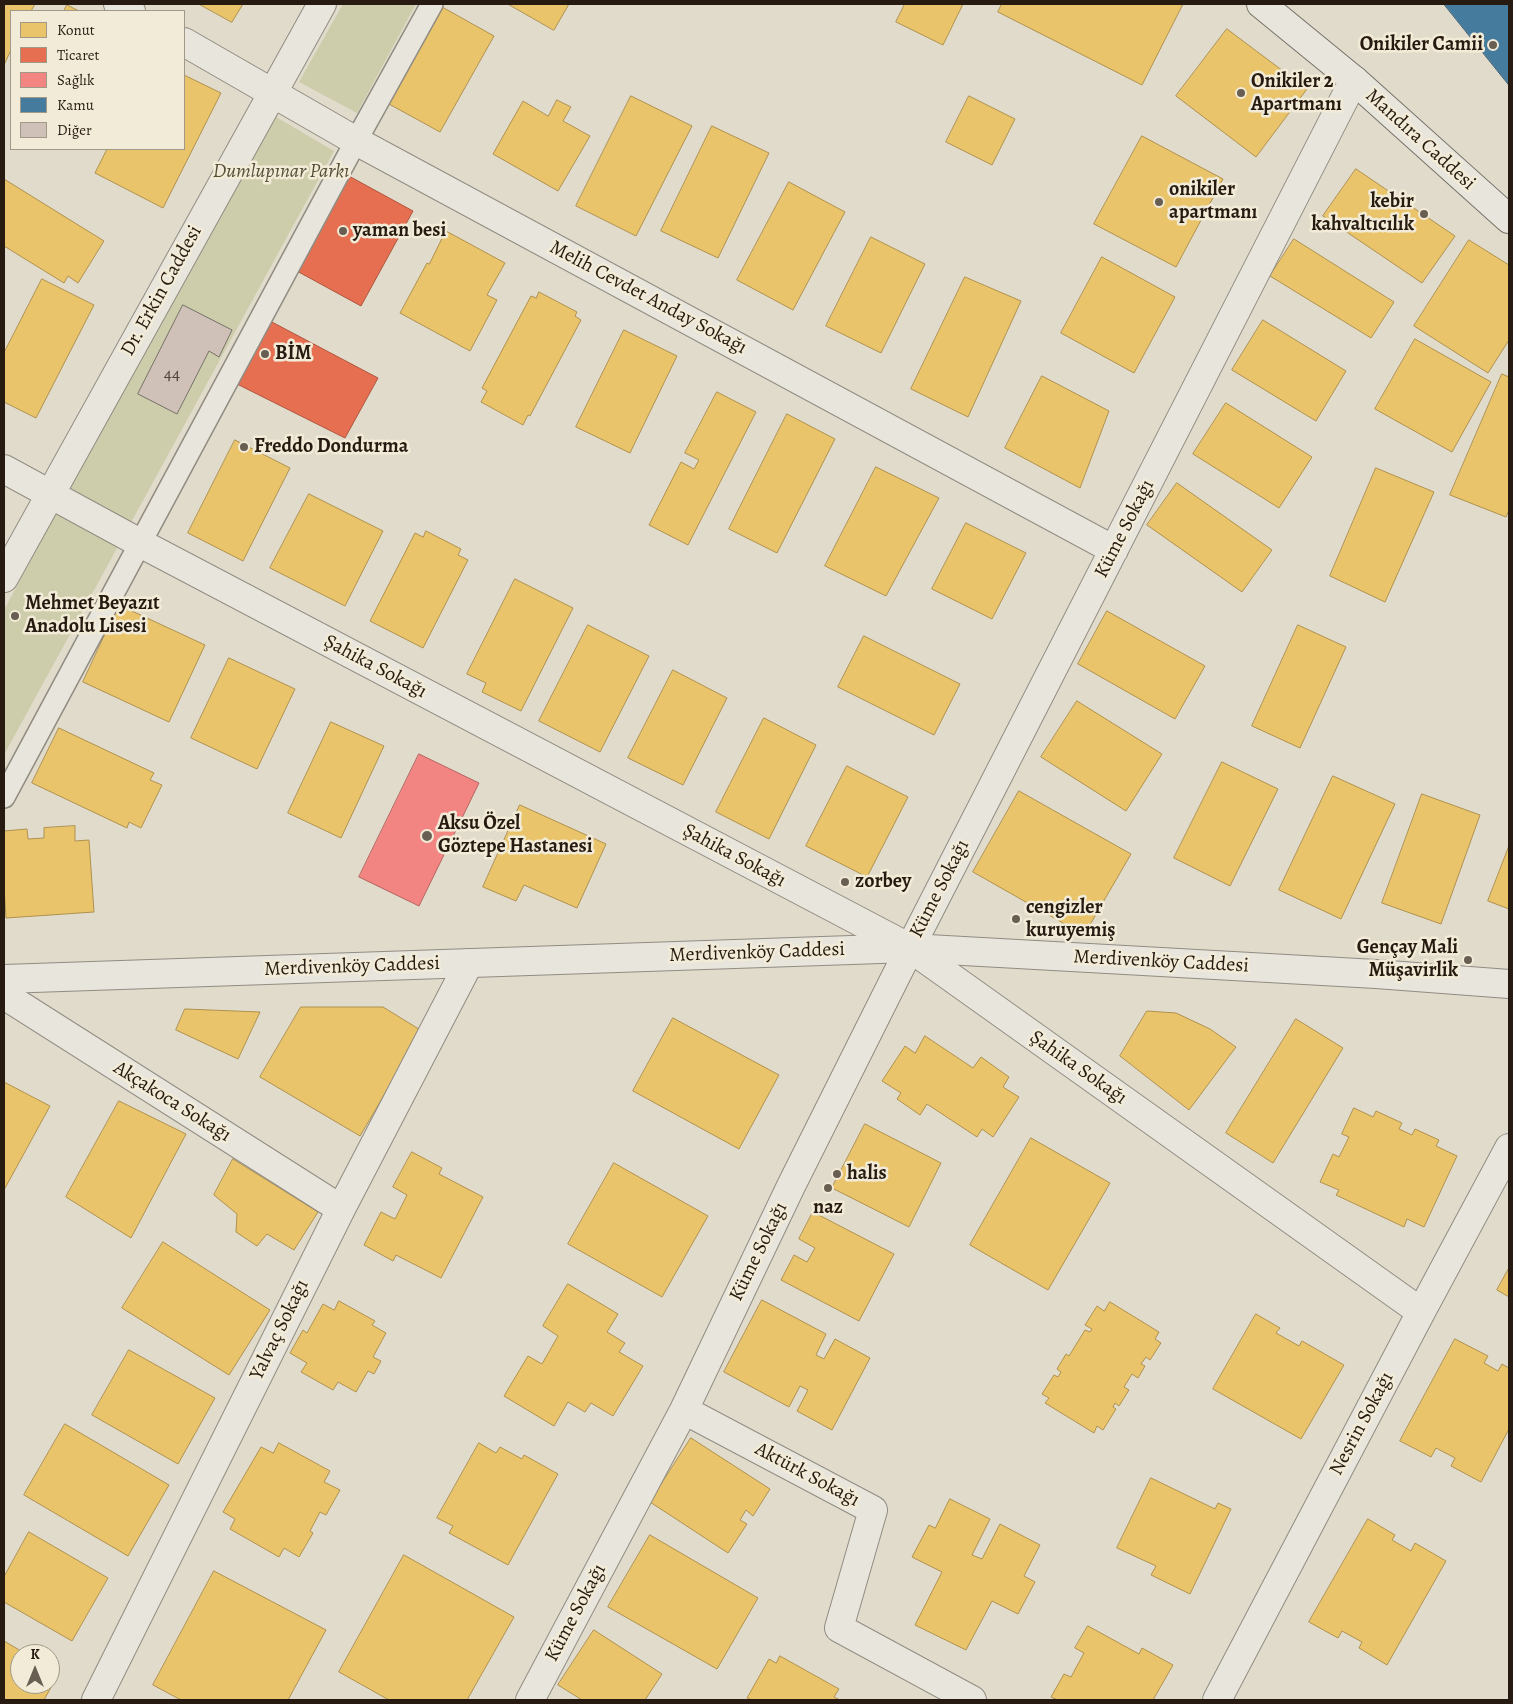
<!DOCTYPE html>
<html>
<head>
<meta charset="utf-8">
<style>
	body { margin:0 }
	#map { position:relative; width:1513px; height:1704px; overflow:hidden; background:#e1dbcb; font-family:Alegreya,serif }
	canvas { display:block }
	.frame { position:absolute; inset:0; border:5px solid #271b11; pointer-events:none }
	.legend { position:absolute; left:10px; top:10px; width:175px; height:140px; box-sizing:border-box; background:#f2ebd7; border:1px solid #a19888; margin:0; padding:6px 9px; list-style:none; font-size:15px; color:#271b11 }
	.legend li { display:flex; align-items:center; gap:10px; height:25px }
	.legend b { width:25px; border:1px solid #a19888 }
	.north { position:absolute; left:10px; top:1644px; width:50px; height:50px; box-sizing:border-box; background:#f2ebd7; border:1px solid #a19888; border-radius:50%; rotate:0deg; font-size:14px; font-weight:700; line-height:20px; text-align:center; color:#271b11 }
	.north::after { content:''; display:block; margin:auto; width:18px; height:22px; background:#685e52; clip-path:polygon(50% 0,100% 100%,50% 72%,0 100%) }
</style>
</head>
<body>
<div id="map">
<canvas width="1513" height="1704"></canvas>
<div class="frame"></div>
<ul class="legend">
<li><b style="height:14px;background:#e9c46a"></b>Konut</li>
<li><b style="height:14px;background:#e76f51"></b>Ticaret</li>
<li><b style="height:14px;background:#f28482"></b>Sağlık</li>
<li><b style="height:14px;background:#457b9d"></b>Kamu</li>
<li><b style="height:14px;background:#cfc1b7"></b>Diğer</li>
</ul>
<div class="north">K</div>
</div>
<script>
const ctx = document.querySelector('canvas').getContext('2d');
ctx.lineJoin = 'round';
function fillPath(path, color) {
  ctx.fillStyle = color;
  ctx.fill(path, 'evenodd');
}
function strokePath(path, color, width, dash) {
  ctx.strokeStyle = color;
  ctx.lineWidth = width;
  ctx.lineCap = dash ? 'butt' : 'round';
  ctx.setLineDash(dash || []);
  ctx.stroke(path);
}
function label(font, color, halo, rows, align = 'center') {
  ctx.font = font + ' Alegreya,serif';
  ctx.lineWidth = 5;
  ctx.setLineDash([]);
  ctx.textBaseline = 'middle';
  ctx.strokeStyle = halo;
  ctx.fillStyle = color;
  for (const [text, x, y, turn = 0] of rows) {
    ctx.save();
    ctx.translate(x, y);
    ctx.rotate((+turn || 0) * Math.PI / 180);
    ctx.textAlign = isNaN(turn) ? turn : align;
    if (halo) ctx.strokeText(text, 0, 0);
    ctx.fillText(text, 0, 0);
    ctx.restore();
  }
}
fillPath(new Path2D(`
	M343 4H416L357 113 299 82Z
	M271 114 334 151 4 755V610Z`), '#cdcdab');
const homes = new Path2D(`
	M4 4H35L31 11H11V50L4 65Z
	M199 4H243L232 22Z
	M508 4H569L554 30Z
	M905 4H963L943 45 896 22Z
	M1002 4H1183L1142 85 998 12Z
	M67 5 79 11H64Z
	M442 7 494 36 440 132 389 104Z
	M1227 29 1307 89 1256 157 1176 96Z
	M184 75 221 93 163 208 95 173 107 149H184Z
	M631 96 692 126 636 236 576 206Z
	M969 96 1015 119 992 165 946 142Z
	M557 100 571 107 563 121 590 136 558 191 493 154 523 101 548 116Z
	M712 126 769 153 718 258 661 231Z
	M1142 136 1223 179 1176 267 1094 224Z
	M1356 169 1455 236 1422 283 1323 216Z
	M4 179 104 241 78 283 68 276 64 283 4 246Z
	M789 182 845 212 793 310 737 280Z
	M446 231 505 263 487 295 497 300 470 351 400 313 427 263 429 264Z
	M871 237 925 264 881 353 826 326Z
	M1294 239 1394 302 1371 338 1270 276Z
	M1469 240 1509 265V340L1488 373 1414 326Z
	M1102 257 1175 297 1134 373 1061 333Z
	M965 277 1021 301 968 417 911 389Z
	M42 279 94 305 36 418 4 402V353Z
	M539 292 577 312 575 316 581 320 530 416 528 415 523 425 481 402 487 391 482 388 531 296 536 298Z
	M1263 320 1346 371 1316 421 1232 370Z
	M624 330 677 356 630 453 576 427Z
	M1415 339 1491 382 1452 452 1375 409Z
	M1502 374 1509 377V510L1506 517 1450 495Z
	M1042 376 1109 411 1080 488 1005 448Z
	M717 392 756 412 688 545 649 525 681 462 694 469 699 460 685 453Z
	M1226 403 1312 457 1279 508 1193 454Z
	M787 414 835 439 777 553 729 529Z
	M235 440 290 468 243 561 188 533Z
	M876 467 939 498 886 596 825 566Z
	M1376 468 1434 492 1385 602 1330 576Z
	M1177 483 1272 550 1242 592 1147 525Z
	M309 494 383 531 345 606 270 568Z
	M966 523 1026 553 992 619 932 589Z
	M426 531 461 549 458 555 468 560 423 648 370 621 415 533 423 537Z
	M515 579 573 608 521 711 482 692 486 683 467 674Z
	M119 605 205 645 169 722 83 682Z
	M1107 611 1205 666 1175 719 1078 664Z
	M588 625 649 656 600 752 539 721Z
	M1298 625 1346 647 1300 748 1252 726Z
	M864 636 960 684 934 735 838 687Z
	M229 658 295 689 257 769 191 738Z
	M673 670 727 698 683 785 628 758Z
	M1077 701 1162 754 1126 811 1041 757Z
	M764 718 816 745 769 839 716 812Z
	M331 722 384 746 341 838 288 813Z
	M59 728 154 773 150 780 162 785 141 828 129 822 127 828 32 783Z
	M1222 762 1278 789 1230 886 1174 858Z
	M847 766 908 797 867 877 806 846Z
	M1333 776 1395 804 1341 919 1279 890Z
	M1019 791 1131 854 1084 935 973 872Z
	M1422 794 1480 815 1441 924 1382 903Z
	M520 805 606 844 577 908 524 885 516 901 483 887Z
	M75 826V841L89 840 94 912 6 918 4 887V831L27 829 28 839 44 838V828Z
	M1509 846V909L1488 901Z
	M301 1007H383L422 1031 360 1136 260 1077Z
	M185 1009 260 1012 238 1059 176 1030Z
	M1147 1011 1176 1013 1210 1029 1236 1047 1189 1110 1120 1056Z
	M673 1018 779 1075 739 1149 633 1091Z
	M1296 1019 1343 1048 1273 1163 1226 1133Z
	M925 1036 973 1068 981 1057 1009 1077 1003 1087 1019 1097 993 1137 982 1129 977 1137 927 1104 920 1115 897 1099 901 1093 882 1081 905 1046 915 1053Z
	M4 1082 50 1106 4 1190Z
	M119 1101 186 1134 131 1238 66 1197Z
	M1354 1108 1373 1117 1376 1111 1402 1123 1399 1129 1412 1135 1415 1129 1439 1140 1436 1146 1457 1156 1424 1227 1407 1219 1404 1227 1336 1195 1339 1190 1320 1182 1333 1154 1339 1157 1349 1137 1342 1134Z
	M865 1124 941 1163 909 1227 832 1188Z
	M1031 1138 1110 1183 1048 1290 970 1245Z
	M412 1152 442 1168 439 1174 483 1197 441 1278 396 1255 393 1261 364 1245 381 1212 395 1219 407 1195 393 1187Z
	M233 1159 318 1212 294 1250 267 1234 257 1246 236 1232 237 1214 214 1195Z
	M614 1163 708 1216 662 1297 568 1244Z
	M813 1212 894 1254 859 1321 781 1280 794 1255 807 1262 815 1248 799 1239Z
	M163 1242 270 1310 229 1375 122 1308Z
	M1509 1268V1297L1497 1290Z
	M568 1284 618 1314 607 1332 625 1343 619 1352 643 1366 613 1416 591 1403 585 1412 568 1402 554 1426 504 1396 528 1356 542 1364 558 1336 543 1326Z
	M762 1300 826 1334 816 1355 824 1359 835 1339 870 1358 832 1430 797 1411 808 1390 800 1386 789 1407 724 1372Z
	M339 1301 375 1321 372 1325 386 1333 373 1357 381 1361 374 1374 368 1371 356 1392 338 1382 333 1390 301 1372 307 1363 290 1353 303 1330 307 1333 323 1304 334 1310Z
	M1110 1302 1159 1332 1155 1339 1161 1343 1150 1360 1146 1357 1141 1364 1145 1366 1138 1378 1132 1374 1124 1387 1129 1390 1119 1406 1115 1403 1113 1407 1116 1409 1103 1430 1097 1426 1094 1433 1045 1403 1049 1398 1042 1394 1054 1375 1058 1377 1061 1372 1057 1369 1066 1354 1069 1356 1085 1330 1090 1332 1092 1329 1085 1325 1097 1306 1104 1311Z
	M1256 1314 1280 1328 1276 1333 1299 1346 1302 1341 1344 1365 1301 1439 1213 1389Z
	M1455 1339 1488 1356 1484 1363 1498 1371 1502 1364 1509 1368V1429L1481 1482 1451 1466 1455 1458 1436 1448 1431 1457 1400 1441Z
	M129 1350 215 1398 178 1464 92 1415Z
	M65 1424 169 1485 128 1556 24 1495Z
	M691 1438 770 1489 753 1516 746 1510 740 1520 747 1524 728 1553 650 1502Z
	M279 1443 330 1471 324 1482 340 1490 326 1515 320 1512 310 1531 313 1533 299 1557 284 1548 279 1557 230 1529 235 1519 223 1512 261 1447 273 1453Z
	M479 1443 496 1453 500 1447 522 1459 524 1455 558 1474 508 1565 449 1533 453 1526 437 1518Z
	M1151 1478 1215 1509 1218 1503 1231 1509 1190 1594 1151 1575 1156 1566 1117 1548Z
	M950 1499 990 1519 972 1555 982 1559 1000 1524 1040 1545 1024 1576 1035 1582 1018 1614 992 1601 966 1650 915 1625 942 1572 912 1557 929 1525 935 1528Z
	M1368 1519 1395 1535 1392 1540 1411 1551 1415 1543 1446 1561 1387 1665 1359 1648 1362 1642 1342 1631 1338 1638 1309 1622Z
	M29 1532 108 1578 72 1641 4 1602V1577Z
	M650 1535 758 1598 717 1669 608 1607Z
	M404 1555 514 1617 467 1700H389L339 1672Z
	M214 1571 326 1630 288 1700H181L153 1685Z
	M1088 1626 1139 1654 1142 1648 1173 1665 1153 1700H1058L1051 1697 1064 1674 1071 1677 1084 1653 1075 1648Z
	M594 1630 662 1674 645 1700H582L558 1685Z
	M4 1641 26 1654H20V1684H50V1668L59 1673 44 1700H4Z
	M780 1656 839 1689 834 1697 840 1700H752L747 1698 769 1659 776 1663Z`);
fillPath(homes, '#e9c46a');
strokePath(homes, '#af914f', 1);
const shops = new Path2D(`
	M347 175 413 211 361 306 295 270Z
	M270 321 378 378 345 438 237 384Z`);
fillPath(shops, '#e76f51');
strokePath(shops, '#ad563e', 1);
const health = new Path2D(`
	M419 754 479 783 419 906 359 877Z`);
fillPath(health, '#f28482');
strokePath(health, '#b56460', 1);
const public = new Path2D(`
	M1444 4H1509V85Z`);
fillPath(public, '#457b9d');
strokePath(public, '#3c5e73', 1);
const building = new Path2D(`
	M183 305 232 330 219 357 209 351 177 414 138 394Z`);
fillPath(building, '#cfc1b7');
strokePath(building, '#777269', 1);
const pedestrian = new Path2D(`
	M4 797 356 141 432 4`);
const minor = new Path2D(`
	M118 4 131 11
	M184 42 356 141 1114 550
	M4 469 140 543 910 948 1421 1312
	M4 995 341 1209
	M684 1410 873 1510 839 1628 972 1700
	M96 1700 341 1209 469 963
	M530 1700 684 1410 791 1186 910 948 1354 80
	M1217 1700 1421 1312 1509 1148`);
const tertiary = new Path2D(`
	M4 578 322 4
	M4 979 910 948 1376 974 1509 984`);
const secondary = new Path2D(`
	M1261 4 1354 80 1509 219`);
strokePath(pedestrian, '#918c82', 24);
strokePath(minor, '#918c82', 30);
strokePath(tertiary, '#918c82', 30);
strokePath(secondary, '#777269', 30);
strokePath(pedestrian, '#e8e5dd', 21);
strokePath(minor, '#e8e5dd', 28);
strokePath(tertiary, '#e8e5dd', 28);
strokePath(secondary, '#e8e5dd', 28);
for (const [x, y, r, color] of [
	[1493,45,5,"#685e52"],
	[1241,93,5,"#685e52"],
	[1159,202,5,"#685e52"],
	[1424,214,5,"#685e52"],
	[343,231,5,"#685e52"],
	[265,354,5,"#685e52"],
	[244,447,5,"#685e52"],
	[15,616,5,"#685e52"],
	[427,836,6,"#685e52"],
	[845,882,5,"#685e52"],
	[1016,919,5,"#685e52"],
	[1468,960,5,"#685e52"],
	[837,1174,5,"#685e52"],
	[828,1188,5,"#685e52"]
]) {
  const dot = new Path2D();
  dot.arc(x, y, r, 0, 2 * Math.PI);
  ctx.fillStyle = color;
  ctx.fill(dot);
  strokePath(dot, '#f2ebd7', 2);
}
label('18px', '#51443a', null, [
	["44",172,375]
]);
label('bold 20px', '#271b11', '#f2ebd7', [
	["Onikiler Camii",1483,45,"right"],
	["Onikiler 2",1251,82],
	["Apartmanı",1251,105],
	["onikiler",1169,190],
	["apartmanı",1169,213],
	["kebir",1414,202,"right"],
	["kahvaltıcılık",1414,225,"right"],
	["yaman besi",353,231],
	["BİM",275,354],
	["Freddo Dondurma",254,447],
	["Mehmet Beyazıt",25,604],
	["Anadolu Lisesi",25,627],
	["Aksu Özel",438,824],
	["Göztepe Hastanesi",438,847],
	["zorbey",855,882],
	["cengizler",1026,908],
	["kuruyemiş",1026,931],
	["Gençay Mali",1458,948,"right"],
	["Müşavirlik",1458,971,"right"],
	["halis",847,1174],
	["naz",828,1208,"center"]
], 'left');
label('20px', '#271b11', '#f2ebd7', [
	["Mandıra Caddesi",1420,140,42],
	["Dr. Erkin Caddesi",162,291,-61],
	["Melih Cevdet Anday Sokağı",648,298,28],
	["Küme Sokağı",1125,529,-63],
	["Şahika Sokağı",375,667,28],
	["Şahika Sokağı",734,856,28],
	["Küme Sokağı",940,889,-63],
	["Merdivenköy Caddesi",757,953,-2],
	["Merdivenköy Caddesi",1161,962,3],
	["Merdivenköy Caddesi",352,967,-2],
	["Şahika Sokağı",1078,1068,35],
	["Akçakoca Sokağı",172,1102,32],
	["Küme Sokağı",759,1252,-64],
	["Yalvaç Sokağı",280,1330,-64],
	["Nesrin Sokağı",1362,1424,-62],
	["Aktürk Sokağı",807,1475,28],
	["Küme Sokağı",576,1613,-62]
]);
label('italic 20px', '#544d37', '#f2ebd7', [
	["Dumlupınar Parkı",281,172]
]);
</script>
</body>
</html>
